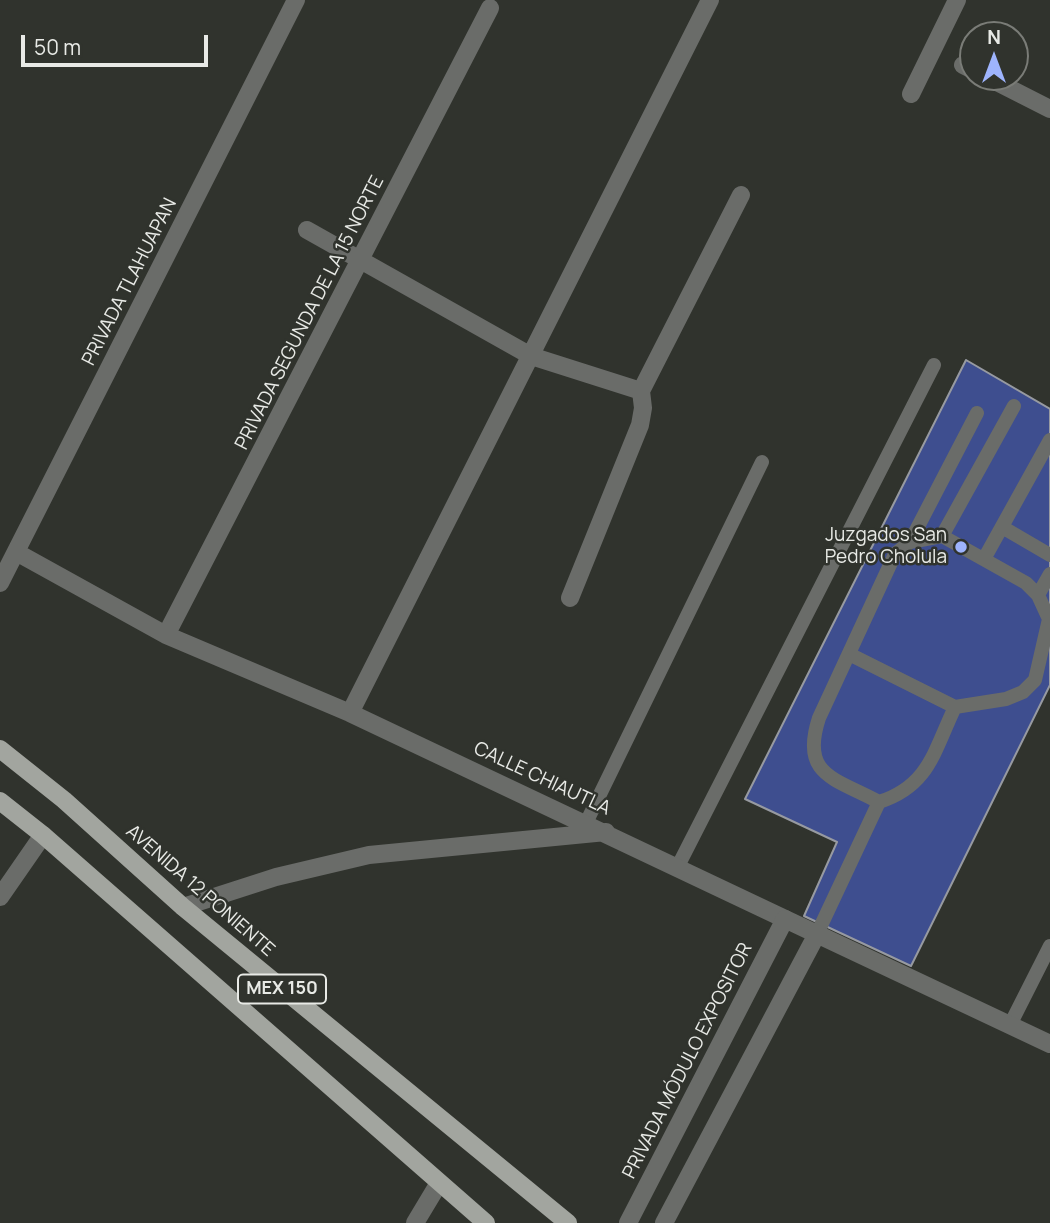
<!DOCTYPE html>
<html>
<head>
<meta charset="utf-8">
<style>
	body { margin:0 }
	#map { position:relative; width:1050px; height:1223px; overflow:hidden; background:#30332d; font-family:Manrope,sans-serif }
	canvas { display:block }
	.north { position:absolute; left:959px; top:21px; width:70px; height:70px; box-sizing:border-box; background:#30332d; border:2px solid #7a7c77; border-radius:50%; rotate:0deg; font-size:19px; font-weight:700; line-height:28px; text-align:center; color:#e8eae6 }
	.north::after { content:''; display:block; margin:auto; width:24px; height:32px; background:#9eb4fd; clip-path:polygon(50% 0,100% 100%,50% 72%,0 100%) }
	.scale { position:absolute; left:21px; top:35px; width:187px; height:32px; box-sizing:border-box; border:4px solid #e8eae6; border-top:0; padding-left:9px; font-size:21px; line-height:24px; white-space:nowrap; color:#e8eae6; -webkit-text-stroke:5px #30332d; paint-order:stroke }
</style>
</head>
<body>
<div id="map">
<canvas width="1050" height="1223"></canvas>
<div class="north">N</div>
<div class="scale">50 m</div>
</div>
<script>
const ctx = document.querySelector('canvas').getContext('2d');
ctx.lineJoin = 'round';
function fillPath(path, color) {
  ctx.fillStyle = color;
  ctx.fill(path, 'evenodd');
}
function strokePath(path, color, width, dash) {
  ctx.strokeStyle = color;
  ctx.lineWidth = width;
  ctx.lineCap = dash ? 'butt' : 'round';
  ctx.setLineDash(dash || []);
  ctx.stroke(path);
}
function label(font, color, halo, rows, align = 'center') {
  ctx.font = font + ' Manrope,sans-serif';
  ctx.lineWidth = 5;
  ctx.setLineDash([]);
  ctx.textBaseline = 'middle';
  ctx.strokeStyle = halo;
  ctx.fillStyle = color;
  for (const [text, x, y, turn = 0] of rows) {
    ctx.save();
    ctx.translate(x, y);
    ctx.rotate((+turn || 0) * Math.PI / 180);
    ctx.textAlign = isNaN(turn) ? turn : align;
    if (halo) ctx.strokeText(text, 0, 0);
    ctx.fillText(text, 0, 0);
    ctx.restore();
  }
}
const building = new Path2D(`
	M966 360 1050 409V685L911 966 804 916 837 842 745 799Z`);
fillPath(building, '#3e4e8f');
strokePath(building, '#979aa1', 2);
strokePath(new Path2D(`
	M1002 527 1050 555
	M910 542 977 413
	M984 559 1050 440
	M1038 595 1050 574
	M849 654 955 707
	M879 802C929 786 934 751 955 707L1006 699 1023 692 1035 680 1049 619 1038 595 1026 583 942 536
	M586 823 762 462
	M677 868 934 365
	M817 934 879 802C835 778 800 776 819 718L895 554 910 542 942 536 1014 406
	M1010 1025 1050 946`), '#6a6c69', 14);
strokePath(new Path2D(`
	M963 65 973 70
	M987 77 1050 109
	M911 94 957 0
	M307 230 531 356 641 391 643 408 640 425 570 598
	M641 391 741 195
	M16 552 166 635 350 713 785 919
	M0 583 296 0
	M166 635 490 8
	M350 713 710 0
	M0 897 43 835
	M183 907 276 877 369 855 606 832
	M415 1223 439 1183`), '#6a6c69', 18);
strokePath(new Path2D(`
	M628 1223 785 919 1050 1044
	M664 1223 817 934`), '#6a6c69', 18);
strokePath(new Path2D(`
	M0 749 64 800 183 907 568 1223
	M0 801 43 835 486 1223`), '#a2a59f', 18);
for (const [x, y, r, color] of [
	[961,547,7,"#9eb4fd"]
]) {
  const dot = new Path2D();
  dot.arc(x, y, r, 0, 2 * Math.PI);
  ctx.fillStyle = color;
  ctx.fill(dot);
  strokePath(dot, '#30332d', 2.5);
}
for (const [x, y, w] of [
	[282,989,88]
]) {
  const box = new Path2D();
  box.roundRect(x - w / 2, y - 14.5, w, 29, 5);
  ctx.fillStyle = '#30332d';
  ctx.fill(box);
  strokePath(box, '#e8eae6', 2);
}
label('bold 18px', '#e8eae6', null, [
	["MEX 150",282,989]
]);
label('19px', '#e8eae6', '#30332d', [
	["PRIVADA TLAHUAPAN",130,282,-63],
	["PRIVADA SEGUNDA DE LA 15 NORTE",310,313,-63],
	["CALLE CHIAUTLA",542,779,25],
	["AVENIDA 12 PONIENTE",200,891,41],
	["PRIVADA MÓDULO EXPOSITOR",688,1061,-63]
]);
label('19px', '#e8eae6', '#30332d', [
	["Juzgados San",947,536],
	["Pedro Cholula",947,558]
], 'right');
</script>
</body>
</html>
